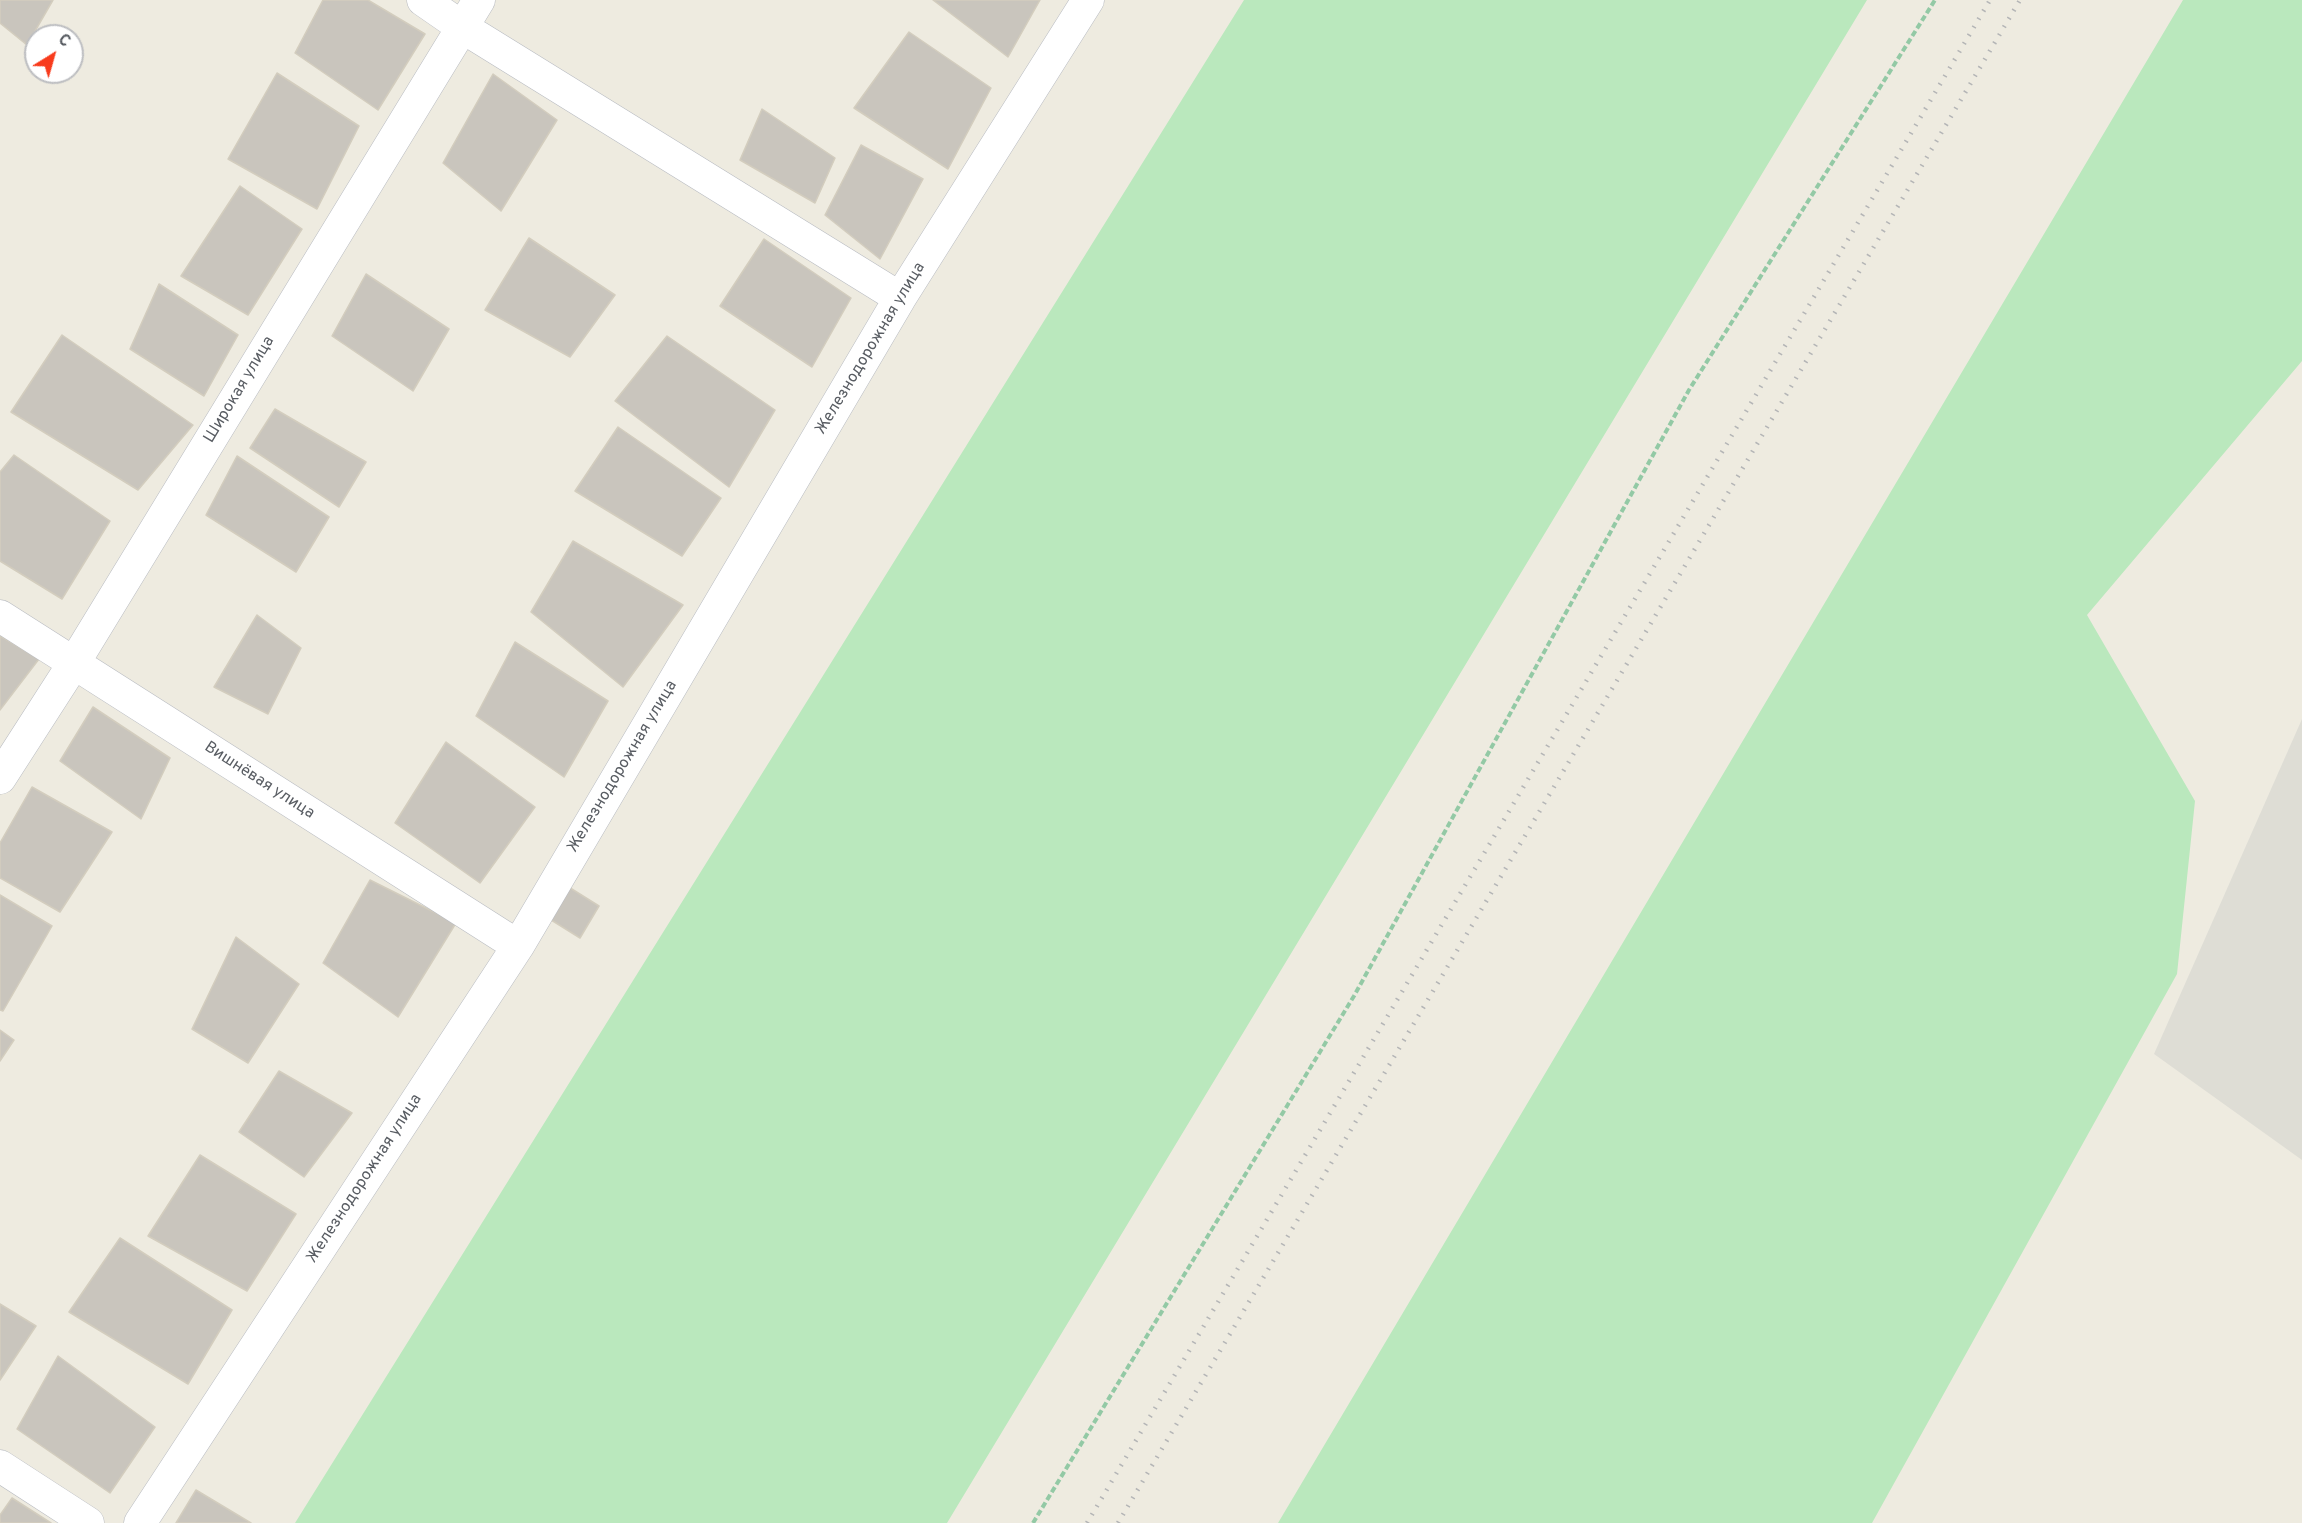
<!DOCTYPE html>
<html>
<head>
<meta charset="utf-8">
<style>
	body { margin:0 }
	#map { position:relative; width:2302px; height:1523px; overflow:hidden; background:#eeebe0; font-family:Overpass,sans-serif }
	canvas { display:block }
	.north { position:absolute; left:24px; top:24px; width:60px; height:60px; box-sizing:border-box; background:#fff; border:2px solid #bdbec1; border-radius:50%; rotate:37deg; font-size:16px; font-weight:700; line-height:24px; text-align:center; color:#595d63 }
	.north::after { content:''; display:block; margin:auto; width:21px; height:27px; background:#f83b1c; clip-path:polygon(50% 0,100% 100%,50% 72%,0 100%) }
</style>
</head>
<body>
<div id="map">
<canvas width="2302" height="1523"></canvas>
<div class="north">С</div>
</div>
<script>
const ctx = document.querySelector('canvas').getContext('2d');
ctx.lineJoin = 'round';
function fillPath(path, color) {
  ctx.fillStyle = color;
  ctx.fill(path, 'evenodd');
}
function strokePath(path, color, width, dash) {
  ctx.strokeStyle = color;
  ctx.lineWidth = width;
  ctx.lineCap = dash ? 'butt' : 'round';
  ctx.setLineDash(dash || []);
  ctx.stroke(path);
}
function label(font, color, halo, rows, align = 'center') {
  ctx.font = font + ' Overpass,sans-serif';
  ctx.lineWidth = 4.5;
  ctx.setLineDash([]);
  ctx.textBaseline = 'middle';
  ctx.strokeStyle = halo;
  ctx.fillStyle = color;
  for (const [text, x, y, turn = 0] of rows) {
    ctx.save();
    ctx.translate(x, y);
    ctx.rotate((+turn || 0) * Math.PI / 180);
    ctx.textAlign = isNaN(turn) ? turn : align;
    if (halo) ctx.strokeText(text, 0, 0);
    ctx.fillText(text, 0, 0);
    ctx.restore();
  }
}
fillPath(new Path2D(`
	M2302 719V1160L2154 1054Z`), '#deddd5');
fillPath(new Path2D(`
	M1244 0H1867L947 1523H295Z
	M2183 0H2302V361L2087 615 2195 801 2177 974 1872 1523H1278Z`), '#bae8bd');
const building = new Path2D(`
	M0 0H53L27 45 0 23Z
	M323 0H368L425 34 378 110 295 53Z
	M933 0H1040L1008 57Z
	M909 32 991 88 948 169 854 108Z
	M277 73 359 126 317 209 228 159Z
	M493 74 557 120 501 211 443 163Z
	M762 109 835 158 815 203 740 160Z
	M861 145 923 179 880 259 825 215Z
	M240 186 302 229 248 315 181 276Z
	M529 238 615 295 570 357 485 310Z
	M764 239 851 298 812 367 720 306Z
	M366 274 449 329 413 391 332 336Z
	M159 284 238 335 204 396 130 349Z
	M62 335 193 425 138 490 11 412Z
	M667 336 775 410 729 487 615 401Z
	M275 409 366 462 339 507 250 448Z
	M618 427 721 498 682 556 575 491Z
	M14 455 110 521 62 599 0 561V472Z
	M237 456 329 517 296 572 206 515Z
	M573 541 683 605 623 687 531 612Z
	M257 615 301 648 268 714 214 687Z
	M0 636 39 659 0 710Z
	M515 642 608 701 564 777 476 716Z
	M93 707 170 758 141 819 60 761Z
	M446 742 535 807 480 883 395 823Z
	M32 787 112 832 60 912 0 878V843Z
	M370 880 456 923 398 1017 323 963Z
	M567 886 599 906 580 938 548 918Z
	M0 895 52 926 3 1011 0 1010Z
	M236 937 299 984 248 1063 192 1029Z
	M0 1030 14 1040 0 1061Z
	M279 1071 352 1113 304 1177 239 1132Z
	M200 1155 296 1214 247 1291 148 1236Z
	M120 1238 232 1310 188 1384 69 1312Z
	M0 1304 36 1326 0 1380Z
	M58 1356 155 1427 110 1493 17 1429Z
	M196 1490 251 1523H176Z
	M12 1498 51 1523H0V1515Z`);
fillPath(building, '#c9c5bd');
strokePath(building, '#d3cdbe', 1.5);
const minor = new Path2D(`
	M423 0 462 27 900 298
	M0 616 518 946
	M0 778 74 663 479 0
	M0 1466 88 1523
	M140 1523 518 946 900 298 1088 0`);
strokePath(minor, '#b8bbc1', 33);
strokePath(new Path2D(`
	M1033 1523 1354 996 1689 390 1935 0`), '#93c9a5', 4, [6, 3]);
strokePath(minor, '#fff', 32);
strokePath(new Path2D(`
	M1087 1523 1990 0
	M1118 1523 2020 0`), '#b4b5b6', 4.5, [1.5, 8]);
label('16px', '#595d63', '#fff', [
	["Железнодорожная улица",871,349,-59],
	["Широкая улица",240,390,-59],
	["Железнодорожная улица",623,767,-59],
	["Вишнёвая улица",259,781,33],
	["Железнодорожная улица",365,1179,-57]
]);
</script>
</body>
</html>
